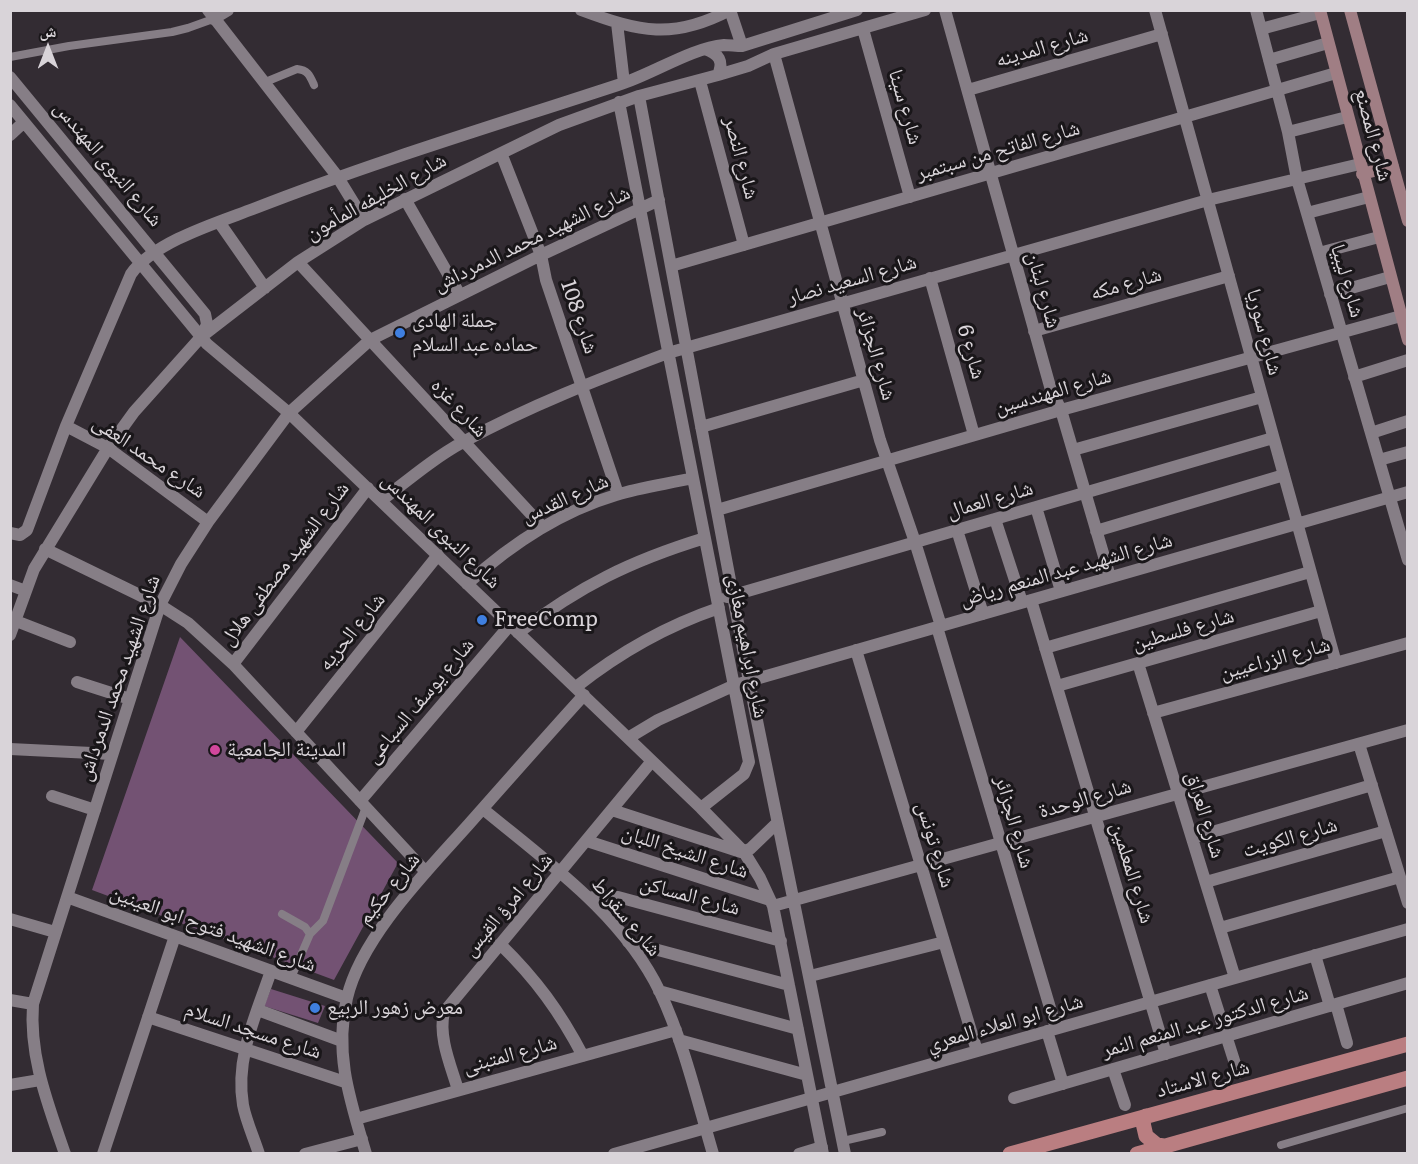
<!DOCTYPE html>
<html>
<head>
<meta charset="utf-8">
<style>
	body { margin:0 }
	#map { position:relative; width:1418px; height:1164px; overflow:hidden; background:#332c33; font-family:Literata,"Noto Naskh Arabic",serif }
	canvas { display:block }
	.frame { position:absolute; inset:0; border:12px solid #d9d4d9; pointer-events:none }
	.north { position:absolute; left:18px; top:18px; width:60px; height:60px; -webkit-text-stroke:4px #191619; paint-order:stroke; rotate:0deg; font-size:16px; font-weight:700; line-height:24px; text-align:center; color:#d9d4d9 }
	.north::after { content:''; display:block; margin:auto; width:21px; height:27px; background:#d9d4d9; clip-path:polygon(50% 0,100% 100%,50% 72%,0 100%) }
</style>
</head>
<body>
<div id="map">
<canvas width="1418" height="1164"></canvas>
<div class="frame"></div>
<div class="north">ش</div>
</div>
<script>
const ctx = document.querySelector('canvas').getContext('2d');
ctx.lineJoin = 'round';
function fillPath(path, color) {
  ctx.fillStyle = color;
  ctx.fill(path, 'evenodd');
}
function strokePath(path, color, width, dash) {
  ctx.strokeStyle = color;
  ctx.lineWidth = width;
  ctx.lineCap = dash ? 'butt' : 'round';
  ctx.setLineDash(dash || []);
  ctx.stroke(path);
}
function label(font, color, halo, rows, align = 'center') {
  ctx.font = font + ' Literata,"Noto Naskh Arabic",serif';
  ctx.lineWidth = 6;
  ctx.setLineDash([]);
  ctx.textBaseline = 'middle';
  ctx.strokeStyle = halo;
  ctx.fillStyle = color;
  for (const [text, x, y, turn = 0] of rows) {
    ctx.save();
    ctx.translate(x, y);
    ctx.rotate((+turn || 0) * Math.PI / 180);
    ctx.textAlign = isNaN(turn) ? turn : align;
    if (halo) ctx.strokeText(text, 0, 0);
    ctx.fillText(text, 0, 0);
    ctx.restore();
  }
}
fillPath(new Path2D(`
	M180 637 398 863 334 980 92 890Z
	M271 989 325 1006 318 1023 264 1006Z`), '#735273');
strokePath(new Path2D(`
	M10 57 69 46 172 32 188 28 213 19
	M263 83 297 69C308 70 310 76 314 85
	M282 914 305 927 310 934 291 978
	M310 934 323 921 366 807
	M843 1141 882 1132
	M1281 1145 1408 1108`), '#867e86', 8);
strokePath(new Path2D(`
	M208 10 337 176 364 220
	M581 10C640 32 673 40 730 10
	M730 10 742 46
	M945 10 1051 390 1061 410 1110 577
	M1155 10 1336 663
	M1256 10 1288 132 1297 179 1408 560
	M213 19 228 10
	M617 23 624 83
	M863 29 910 197
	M1261 29 1320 13
	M705 49C719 54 724 61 718 75
	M774 54 880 440 915 542 941 626
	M1269 60 1328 43
	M10 77 205 314 207 324 202 336
	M700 81 744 245
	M968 90 1162 34
	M639 96 749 681 845 1154
	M619 102 749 762 744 774 701 808
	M10 105 207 344 289 413 701 808 744 852 760 878 773 906 823 1154
	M1288 132 1347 117
	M10 135 24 122
	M501 153 541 255 546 280 618 494
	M405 199 460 295
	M1307 213 1369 197
	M219 222 265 288
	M1319 253 1379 237
	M298 262 542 526
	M671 266 1336 73
	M930 278 974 435
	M1330 294 1390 277
	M1034 331 1229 276
	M1354 377 1408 360
	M66 426 108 448 208 522
	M701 427 864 380
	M1371 433 1408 421
	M1073 450 1262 397
	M1379 460 1408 452
	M382 500C408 480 434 458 463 442 529 406 599 379 668 353L1208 200 1360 164
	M1036 507 1061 591
	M717 510 1061 410 1401 316
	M995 519 1022 602
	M957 530 983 614
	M1096 531 1284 475
	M10 533 20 535 27 530 66 426 131 274C154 242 216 223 253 209 373 162 496 125 618 85 651 75 691 48 724 45 730 45 736 46 742 46L857 10
	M45 549 160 605 188 623 233 664 426 872
	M467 584C511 544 559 512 616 495 641 487 667 484 693 478
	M10 585 26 591
	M727 597 1273 438
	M1031 600 1166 1054
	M16 621 70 642
	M937 627 1056 1028
	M518 633C580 586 630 561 705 538
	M10 635 34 569 108 448 134 412 201 337 298 262 364 220 559 125 639 96 718 75 748 66 774 54 925 10
	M1045 648 1310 572
	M856 650 977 1051
	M1138 663 1235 978
	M233 664 368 488
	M77 682 130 699
	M1057 686 1321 611
	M576 687C620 652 666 626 719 608
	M1153 713 1408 643
	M296 732 438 555
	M628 738 658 720 735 685 1408 492
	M1359 744 1408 903
	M10 749 112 754
	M52 796 95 810
	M360 801 510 625
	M483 809C547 862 623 915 660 992 684 1043 697 1100 713 1154
	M612 810 741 852 750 849 777 823
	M1192 838 1372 785
	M587 841 770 900
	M1206 882 1386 831
	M67 897 346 998
	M589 898 599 896 618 897 781 941
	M773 906 1408 730
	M10 919 55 932
	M1220 928 1400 877
	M628 942 789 985
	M500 944C536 979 560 1012 583 1056
	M1315 955 1330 1006
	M810 976 944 942
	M1210 985 1238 1073
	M659 991 798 1029
	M10 1000 33 1004
	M1336 1004 1347 1043
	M258 1010 342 1041
	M148 1017 345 1082
	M1047 1031 1063 1084
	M679 1040 807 1075
	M1113 1069 1125 1105
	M10 1085 40 1080
	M458 1090C451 1066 438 1037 444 1012L652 761
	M1014 1098 1408 983
	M356 1119 676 1030
	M65 1154C48 1104 29 1057 33 1004L160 605 181 564 208 522 289 413 370 340 541 255 659 200
	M103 1154 175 936
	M259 1154C254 1138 246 1121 243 1105 235 1058 256 1015 271 971
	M305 1154 362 1139
	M366 1154C350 1100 334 1054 347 998 361 937 428 870 469 824 507 781 545 738 584 695
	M614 1154 1408 929
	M799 1154 822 1147`), '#867e86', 12);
strokePath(new Path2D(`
	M1320 10 1408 340
	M1350 10 1408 221
	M1362 174 1393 166`), '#a07e84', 12);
strokePath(new Path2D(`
	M1146 1116 1143 1123 1146 1136 1157 1145 1164 1146
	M1010 1154 1408 1044
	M1137 1154 1408 1078`), '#ba7e81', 15);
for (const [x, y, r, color] of [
	[400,333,6,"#3f7fe0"],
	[482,620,6,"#3f7fe0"],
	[215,750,6,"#d1479c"],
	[315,1008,6,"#3f7fe0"]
]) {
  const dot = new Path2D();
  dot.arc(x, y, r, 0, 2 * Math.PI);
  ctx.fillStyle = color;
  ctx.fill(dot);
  strokePath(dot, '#191619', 2);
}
label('21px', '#d9d4d9', '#191619', [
	["شارع المدينه",1042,48,-16],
	["شارع سينا",905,107,74],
	["شارع المصنع",1373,135,75],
	["شارع الفاتح من سبتمبر",998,151,-16],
	["شارع النصر",741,158,75],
	["شارع النبوى المهندس",108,164,50],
	["شارع الخليفه المأمون",376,197,-29],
	["شارع الشهيد محمد الدمرداش",532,239,-26],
	["شارع السعيد نصار",852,280,-16],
	["شارع ليبيا",1347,281,74],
	["شارع مكه",1126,284,-16],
	["شارع لبنان",1043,290,74],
	["شارع 108",579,317,71],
	["شارع سوريا",1264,332,75],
	["شارع 6",971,352,74],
	["شارع الجزائر",876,354,74],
	["شارع المهندسين",1053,392,-16],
	["شارع غزه",459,408,47],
	["شارع محمد العفى",149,457,34],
	["شارع القدس",565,499,-24],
	["شارع العمال",990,500,-16],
	["شارع النبوى المهندس",441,531,44],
	["شارع الشهيد مصطفى هلال",285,564,-53],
	["شارع الشهيد عبد المنعم رياض",1066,570,-16],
	["شارع فلسطين",1183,630,-16],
	["شارع الحريه",352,632,-51],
	["شارع ابراهيم مغازى",747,646,79],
	["شارع الزراعيين",1275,659,-15],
	["شارع الشهيد محمد الدمرداش",119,678,-71],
	["شارع يوسف السباعى",420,701,-50],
	["شارع الوحدة",1085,799,-16],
	["شارع العراق",1205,815,73],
	["شارع الجزائر",1014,822,74],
	["شارع الكويت",1290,838,-16],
	["شارع تونس",935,845,73],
	["شارع الشيخ اللبان",685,852,18],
	["شارع المعلمين",1132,873,73],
	["شارع حكيم",389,889,-51],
	["شارع المساكن",690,896,15],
	["شارع امرؤ القيس",508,905,-50],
	["شارع سقراط",626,917,50],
	["شارع الشهيد فتوح ابو العينين",213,929,20],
	["شارع الدكتور عبد المنعم النمر",1205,1022,-16],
	["شارع ابو العلاء المعري",1005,1023,-16],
	["شارع مسجد السلام",253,1031,18],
	["شارع المتبنى",510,1055,-15],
	["شارع الاستاد",1203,1079,-15]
]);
label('21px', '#d9d4d9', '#191619', [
	["جملة الهادى",412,321],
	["حماده عبد السلام",412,345],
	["FreeComp",494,620],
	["المدينة الجامعية",227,750],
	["معرض زهور الربيع",327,1008]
], 'left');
</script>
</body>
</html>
